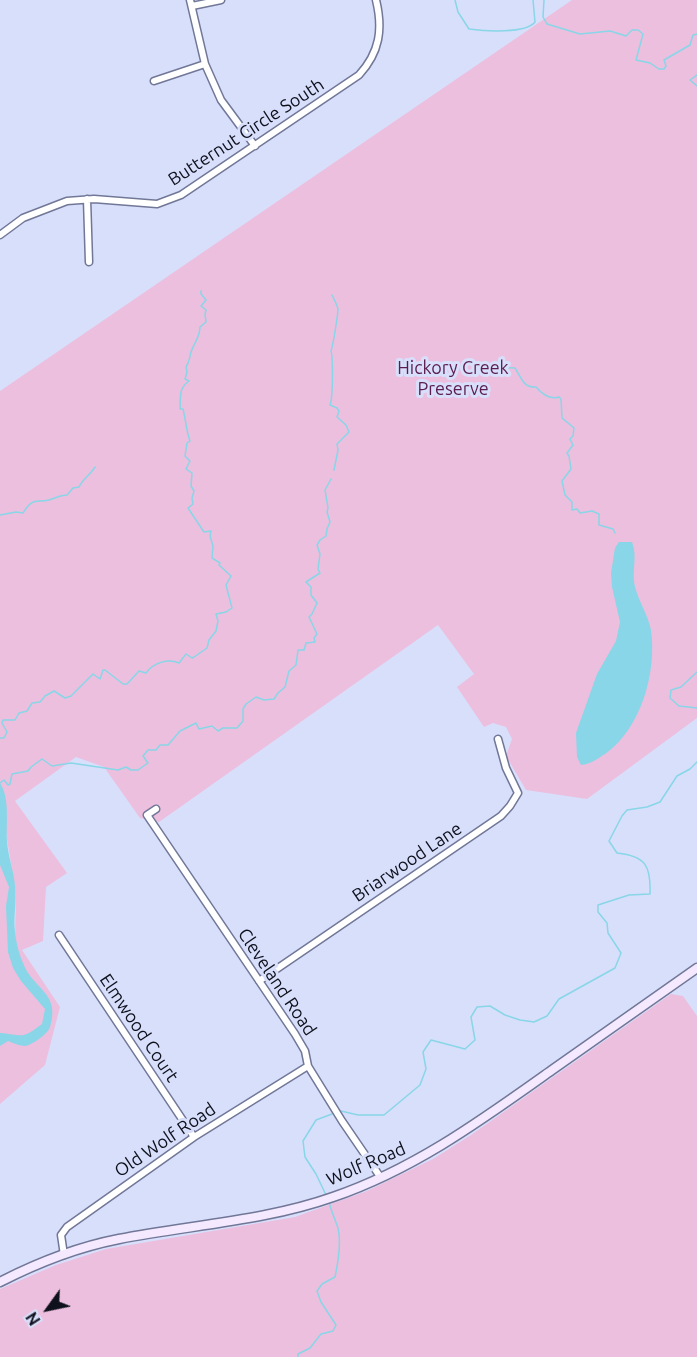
<!DOCTYPE html>
<html>
<head>
<meta charset="utf-8">
<style>
	body { margin:0 }
	#map { position:relative; width:697px; height:1357px; overflow:hidden; background:#d8dffb; font-family:Ubuntu,sans-serif }
	canvas { display:block }
	.north { position:absolute; left:18px; top:1279px; width:60px; height:60px; -webkit-text-stroke:4px #d8dffb; paint-order:stroke; rotate:237deg; font-size:16px; font-weight:700; line-height:24px; text-align:center; color:#0e101c }
	.north::after { content:''; display:block; margin:auto; width:21px; height:27px; background:#0e101c; clip-path:polygon(50% 0,100% 100%,50% 72%,0 100%) }
</style>
</head>
<body>
<div id="map">
<canvas width="697" height="1357"></canvas>
<div class="north">N</div>
</div>
<script>
const ctx = document.querySelector('canvas').getContext('2d');
ctx.lineJoin = 'round';
function fillPath(path, color) {
  ctx.fillStyle = color;
  ctx.fill(path, 'evenodd');
}
function strokePath(path, color, width, dash) {
  ctx.strokeStyle = color;
  ctx.lineWidth = width;
  ctx.lineCap = dash ? 'butt' : 'round';
  ctx.setLineDash(dash || []);
  ctx.stroke(path);
}
function label(font, color, halo, rows, align = 'center') {
  ctx.font = font + ' Ubuntu,sans-serif';
  ctx.lineWidth = 6;
  ctx.setLineDash([]);
  ctx.textBaseline = 'middle';
  ctx.strokeStyle = halo;
  ctx.fillStyle = color;
  for (const [text, x, y, turn = 0] of rows) {
    ctx.save();
    ctx.translate(x, y);
    ctx.rotate((+turn || 0) * Math.PI / 180);
    ctx.textAlign = isNaN(turn) ? turn : align;
    if (halo) ctx.strokeText(text, 0, 0);
    ctx.fillText(text, 0, 0);
    ctx.restore();
  }
}
fillPath(new Path2D(`
	M572 0H697V718L587 799 526 790 506 756 512 739 506 727 493 723 484 727 457 687 474 674 438 625 159 822 140 818 104 767 76 757 15 801 67 873 46 887 43 941 22 950 60 1007 45 1065 0 1104V391ZM5 827 16 894 15 938 13 936Z
	M671 994 683 996 697 1016V1357H0V1289L56 1265 106 1249 295 1217 367 1191 433 1159 471 1135Z`), '#ecbfde');
fillPath(new Path2D(`
	M619 542H632C638 557 631 572 635 587 639 602 648 615 651 630 657 672 641 729 605 754 597 759 591 764 581 765L577 757 576 733 597 674 616 641 620 622 612 587 611 573 615 548Z
	M0 783C10 798 6 823 7 841 8 857 14 871 15 886 17 902 13 917 15 932 16 942 19 954 23 963 32 989 61 992 50 1027 48 1034 32 1045 25 1046 20 1046 13 1043 8 1041L0 1046V1033C24 1035 21 1040 42 1024L45 1009 21 981 13 968 8 952 6 906 9 887 0 865Z`), '#88d6e7');
strokePath(new Path2D(`
	M455 0 458 12 469 29C484 31 526 34 535 22L533 0
	M544 0 543 17 547 24 580 34 610 31 626 36 632 30H638L643 34 636 60 650 63 659 69H664L666 66 664 60 690 45 693 35 697 34
	M697 75 690 80 697 86
	M332 295C334 299 337 305 338 309 338 314 333 346 331 351 333 356 333 399 330 405L337 408 339 411 337 417 346 425 349 432 337 444 338 450 334 470
	M482 371 487 370 491 367 515 368C521 377 523 388 536 387 542 394 550 400 559 397L561 399 562 418 574 428 573 436 570 439 573 445 567 453 569 456 571 469 562 481 565 495 572 502V510L577 509 580 513 592 511 599 514V525L613 529 615 533
	M0 515 16 512 23 513C33 497 35 503 49 500 56 498 60 495 67 495L73 488 79 487C83 479 90 475 95 467
	M697 672 681 687 671 690 670 698 679 706 697 708
	M0 738H4L7 732 2 723 3 720H15L19 713 27 711 32 703 40 702 45 696 54 691 65 698 71 696 93 674 100 679 103 670H105L123 684H127L139 671 146 673C153 663 168 658 179 663L186 654 192 658 194 657 207 648 209 640 216 631 218 621 216 614 226 612 232 608 226 585 231 576 219 565 220 563 212 558 213 546 210 536 211 531 204 532 188 508 193 504 192 498 194 491 191 486 192 473 186 469 190 461 185 456 187 443 190 441C186 430 186 421 183 409H180C181 397 178 389 189 381L185 379 187 372 186 367C190 361 189 359 191 352 194 343 200 337 200 327L206 322 205 314 206 310 201 306 206 300 201 294V291
	M0 783 4 780 8 785 10 784 12 774 28 771 31 767 42 759 52 766 71 763 118 770 126 767 131 770H138L148 763 143 756 148 750H156L160 745H168L180 731 196 723 199 729 212 726 218 731 223 728H237L243 721V709L246 704 256 697 264 700 274 699 278 693 285 687 289 671 296 665 298 650H304L306 643 315 642 314 638 317 634 309 617 312 614 317 603 311 595V587L306 582 320 573 318 569 320 554 317 545 320 540 326 536 327 529 330 522 327 512 328 508 325 490 331 479
	M341 1111 358 1115H384L420 1085 426 1069 423 1052 431 1040 465 1049 475 1040 471 1017 477 1007 490 1006 505 1015 520 1020 534 1022 547 1016 559 999 615 968 621 953 608 933 607 923 598 912V905L629 895 650 894C651 866 646 856 617 853L609 841 622 816 627 810 647 807 660 802 677 776 690 769 697 762
	M326 1195 316 1174 305 1157 303 1141 316 1120 332 1114
	M298 1357V1354L310 1348 321 1334 333 1331 336 1325 321 1302 317 1291 322 1284 335 1277C338 1263 342 1239 337 1225 334 1217 331 1210 329 1202`), '#88d6e7', 1.5);
const street = new Path2D(`
	M190 0 205 64 221 100 255 146
	M192 6 221 0
	M154 81 205 64
	M87 199 89 262
	M0 235 23 218 67 201 94 199 157 204 181 195 359 75C380 52 383 29 376 0
	M156 809 147 815 295 1034 305 1051 308 1066 342 1121 381 1178
	M59 935 194 1137
	M259 981 501 816 510 806 518 793 506 768 498 739
	M64 1255 61 1235 67 1227 194 1137 308 1066`);
const secondary = new Path2D(`
	M0 1282C37 1263 78 1247 119 1239 190 1225 265 1221 333 1197 415 1169 483 1119 552 1070 600 1036 649 1002 697 968`);
strokePath(street, '#717797', 9);
strokePath(secondary, '#717797', 11);
strokePath(street, '#fff', 6);
strokePath(secondary, '#f4e9ff', 8);
label('18px', '#0e101c', '#d8dffb', [
	["Butternut Circle South",246,132,-33],
	["Briarwood Lane",407,862,-34],
	["Cleveland Road",277,982,56],
	["Elmwood Court",139,1028,56],
	["Old Wolf Road",165,1140,-34],
	["Wolf Road",366,1164,-23]
]);
label('18px', '#5b1d4d', '#d8dffb', [
	["Hickory Creek",453,368],
	["Preserve",453,389]
]);
</script>
</body>
</html>
